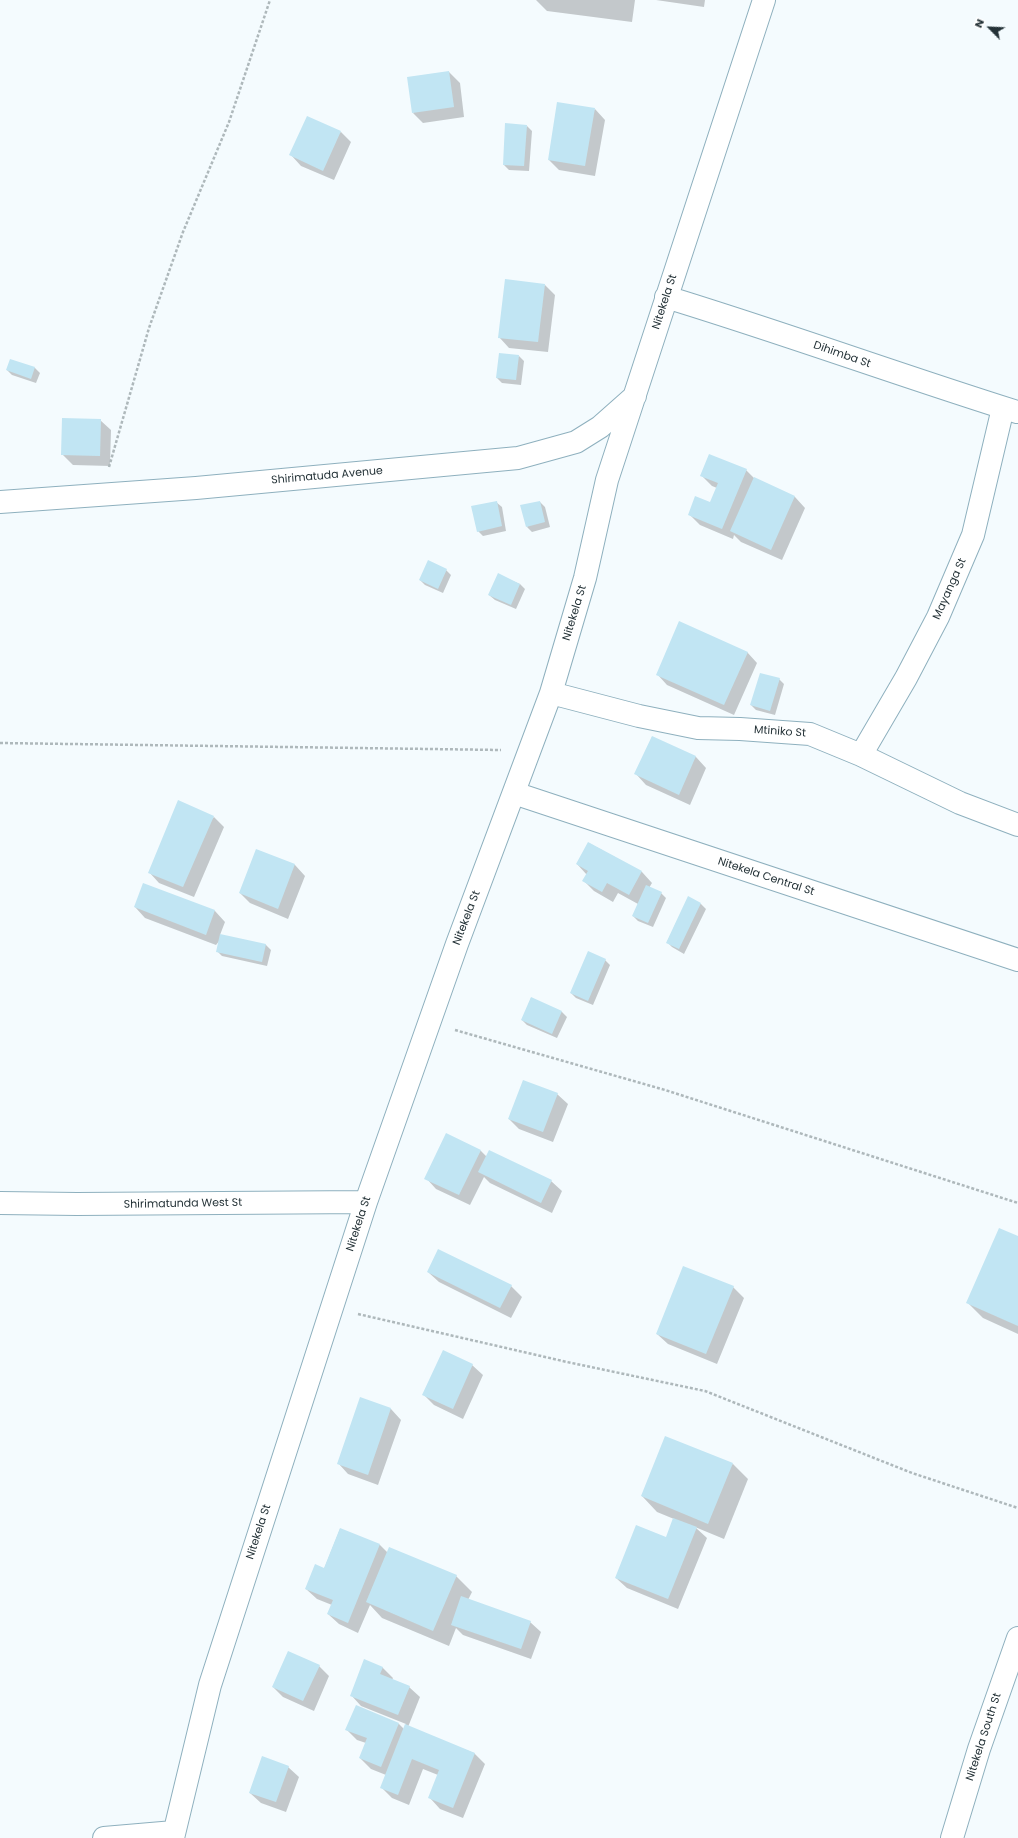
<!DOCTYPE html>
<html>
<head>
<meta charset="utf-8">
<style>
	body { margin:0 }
	#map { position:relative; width:1018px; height:1838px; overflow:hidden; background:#f4fbfe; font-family:Poppins,sans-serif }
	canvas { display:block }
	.north { position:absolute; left:970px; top:8px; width:40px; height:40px; -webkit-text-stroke:3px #fff; paint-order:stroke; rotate:294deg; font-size:11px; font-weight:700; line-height:16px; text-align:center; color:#243237 }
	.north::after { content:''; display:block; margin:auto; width:14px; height:18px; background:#243237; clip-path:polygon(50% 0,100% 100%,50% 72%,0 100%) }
</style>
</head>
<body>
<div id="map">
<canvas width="1018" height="1838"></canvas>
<div class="north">N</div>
</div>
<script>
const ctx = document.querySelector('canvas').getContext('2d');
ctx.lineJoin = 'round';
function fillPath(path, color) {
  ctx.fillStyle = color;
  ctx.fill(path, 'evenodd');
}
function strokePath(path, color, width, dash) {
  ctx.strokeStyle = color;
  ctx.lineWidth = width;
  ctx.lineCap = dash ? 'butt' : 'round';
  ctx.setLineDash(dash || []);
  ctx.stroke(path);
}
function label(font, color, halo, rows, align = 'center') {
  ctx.font = font + ' Poppins,sans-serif';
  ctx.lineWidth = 3;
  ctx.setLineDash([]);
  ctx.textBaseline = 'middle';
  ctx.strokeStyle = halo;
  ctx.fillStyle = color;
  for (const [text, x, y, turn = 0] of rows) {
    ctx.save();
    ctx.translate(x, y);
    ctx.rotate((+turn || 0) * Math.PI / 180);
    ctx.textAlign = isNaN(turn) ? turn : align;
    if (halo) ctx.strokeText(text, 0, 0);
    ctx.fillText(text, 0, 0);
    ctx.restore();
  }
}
fillPath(new Path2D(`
	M536 0H635L632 22 547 11Z
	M656 0H705L704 7Z
	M449 72 460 83 464 117 423 123 413 113Z
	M595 109 605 120 595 176 559 170 549 160Z
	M527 126 532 131 529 171 509 170 504 165Z
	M341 132 351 142 334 180 301 166 291 155Z
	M545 285 555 295 548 352 509 348 499 337Z
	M519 356 524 361 521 385 502 383 497 378Z
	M11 360 35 368 40 373 36 383 12 375 7 370Z
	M100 420 111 430 110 466 73 465 62 454Z
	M746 470 755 479 795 497 805 508 782 560 741 542 734 535 733 539 700 525 689 514 711 504 717 488 712 486 701 475Z
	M496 502 502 507 506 531 483 536 478 531Z
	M540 502 545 507 550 527 532 532 527 527Z
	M446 570 451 575 443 593 425 585 420 580Z
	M498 575 520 584 525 589 516 609 495 600 489 595Z
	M747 652 757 663 734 715 667 685 657 674Z
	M779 679 784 684 775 715 756 710 751 705Z
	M652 737 696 757 706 768 690 805 646 785 636 774Z
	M214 817 224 827 194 897 159 883 149 872Z
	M589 843 642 872 652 883 649 888 661 893 666 898 653 927 638 921 633 916 638 904 618 893 613 902 594 891 584 881 587 875 577 864Z
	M257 850 295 865 305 876 288 919 250 903 240 893Z
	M144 884 215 911 225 922 220 935 266 945 271 950 267 966 222 956 217 951 220 940 216 945 145 918 135 907Z
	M688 898 701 904 706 909 684 954 672 947 667 942Z
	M605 960 610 965 593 1005 576 998 571 993Z
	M531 998 562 1012 567 1017 557 1038 527 1025 522 1020Z
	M557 1094 568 1104 553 1142 519 1129 509 1119Z
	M447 1135 481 1151 487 1157 551 1181 562 1191 552 1213 490 1183 484 1177 470 1205 436 1189 426 1178Z
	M1018 1237V1334L983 1318 968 1303Z
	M428 1272 511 1286 522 1297 511 1318 439 1282Z
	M733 1287 744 1298 717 1364 668 1344 657 1334Z
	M472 1365 483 1375 463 1419 434 1405 424 1395Z
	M361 1398 391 1409 401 1420 378 1485 348 1474 338 1463Z
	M733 1464 748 1479 724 1539 695 1527 707 1538 678 1609 627 1588 616 1578 667 1538 674 1519 657 1512 642 1496Z
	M340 1529 380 1545 388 1553 456 1576 472 1592 468 1600 530 1622 541 1632 531 1659 463 1635 456 1628 449 1646 382 1618 370 1605 358 1633 339 1624 328 1614 332 1605 317 1599 306 1589 324 1569Z
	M319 1666 329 1676 314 1711 283 1697 273 1687Z
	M382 1667 393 1678 392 1680 409 1687 420 1697 408 1727 474 1753 485 1764 463 1818 440 1809 430 1798 438 1775 423 1769 409 1805 392 1798 381 1787 386 1775 371 1769 360 1758 366 1743 357 1740 346 1729 399 1724 404 1729 406 1724 361 1706 351 1695Z
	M288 1767 299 1777 286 1812 261 1803 250 1793Z`), '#0003');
fillPath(new Path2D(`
	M449 71 454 107 412 113 407 77Z
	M557 102 595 108 585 166 548 160Z
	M307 116 341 131 323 171 289 155Z
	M505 123 527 125 524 166 503 165Z
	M505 279 545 284 538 342 498 338Z
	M499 353 519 355 516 380 496 378Z
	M10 359 35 367 31 379 6 370Z
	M62 418 101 419 100 456 61 455Z
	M709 454 747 469 722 529 688 515 695 496 710 502 718 483 700 476Z
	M754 477 795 496 771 550 730 531Z
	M497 501 502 526 477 532 471 506Z
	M540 501 545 522 526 527 520 505Z
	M428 560 447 569 438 589 419 580Z
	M498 573 520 584 511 605 488 595Z
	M679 621 748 652 724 705 656 675Z
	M760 673 780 678 770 711 750 705Z
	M652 736 696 756 679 795 634 774Z
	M178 800 214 816 183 887 148 873Z
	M588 842 642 871 629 895 607 883 602 892 582 881 588 871 576 864Z
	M256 849 295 864 278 909 239 893Z
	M143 883 215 910 206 935 134 907Z
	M646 885 662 892 648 923 632 916Z
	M688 896 701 903 679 949 666 943Z
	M220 934 266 944 262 962 216 952Z
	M588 951 606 959 588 1001 570 993Z
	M531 997 562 1011 552 1034 521 1020Z
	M523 1080 558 1093 543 1132 508 1119Z
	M446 1133 481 1150 459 1195 424 1179Z
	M489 1150 552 1180 541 1203 478 1172Z
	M999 1228 1018 1236V1326L966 1303Z
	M438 1249 512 1285 500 1308 427 1272Z
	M683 1266 734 1286 706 1354 656 1334Z
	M443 1350 473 1364 453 1409 422 1395Z
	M360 1397 391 1408 368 1475 337 1464Z
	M665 1436 733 1463 708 1524 641 1496Z
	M673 1518 697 1527 668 1599 615 1578 636 1525 666 1537Z
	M340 1528 380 1544 348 1623 327 1614 333 1600 305 1589 315 1564 324 1568Z
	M389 1547 457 1575 433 1631 366 1602Z
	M461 1596 531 1621 521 1649 451 1625Z
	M288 1651 320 1665 303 1701 272 1687Z
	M364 1659 383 1667 380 1674 410 1686 398 1715 350 1696Z
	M356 1705 399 1723 381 1767 359 1758 367 1738 345 1730Z
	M405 1724 475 1753 453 1808 428 1798 439 1770 412 1759 398 1795 380 1788Z
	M262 1756 289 1766 276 1802 249 1793Z`), '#c1e5f3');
const minor = new Path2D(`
	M666 297C784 333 899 375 1017 412
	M0 502 196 488 518 458 576 442 600 427 635 396
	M551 693 639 716 698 728 740 729 810 734 861 755 960 803 1018 825
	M861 755 906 678 938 617 973 535 1003 408
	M514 793 1018 960
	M0 1203 77 1204 366 1202
	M104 1838 174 1832
	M173 1838 210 1685 366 1202 457 944 551 693 585 578 607 480 764 0
	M952 1838 979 1749 1018 1638`);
strokePath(minor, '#8eb0be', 24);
strokePath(new Path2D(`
	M109 467 149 328 183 232 229 122 270 0
	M0 743 501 750
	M455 1030 665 1090 1018 1203
	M358 1314 567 1362 705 1391 912 1473 1018 1508`), '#aeb8bb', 2.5, [3, 2]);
strokePath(minor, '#fff', 22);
label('11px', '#243237', '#fff', [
	["Nitekela St",665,302,-72],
	["Dihimba St",842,355,19],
	["Shirimatuda Avenue",327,476,-5],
	["Mayanga St",950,589,-66],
	["Nitekela St",575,613,-73],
	["Mtiniko St",780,732,4],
	["Nitekela Central St",766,877,18],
	["Nitekela St",467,918,-69],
	["Shirimatunda West St",183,1204,-1],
	["Nitekela St",359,1224,-72],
	["Nitekela St",259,1532,-72],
	["Nitekela South St",984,1737,-72]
]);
</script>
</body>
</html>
